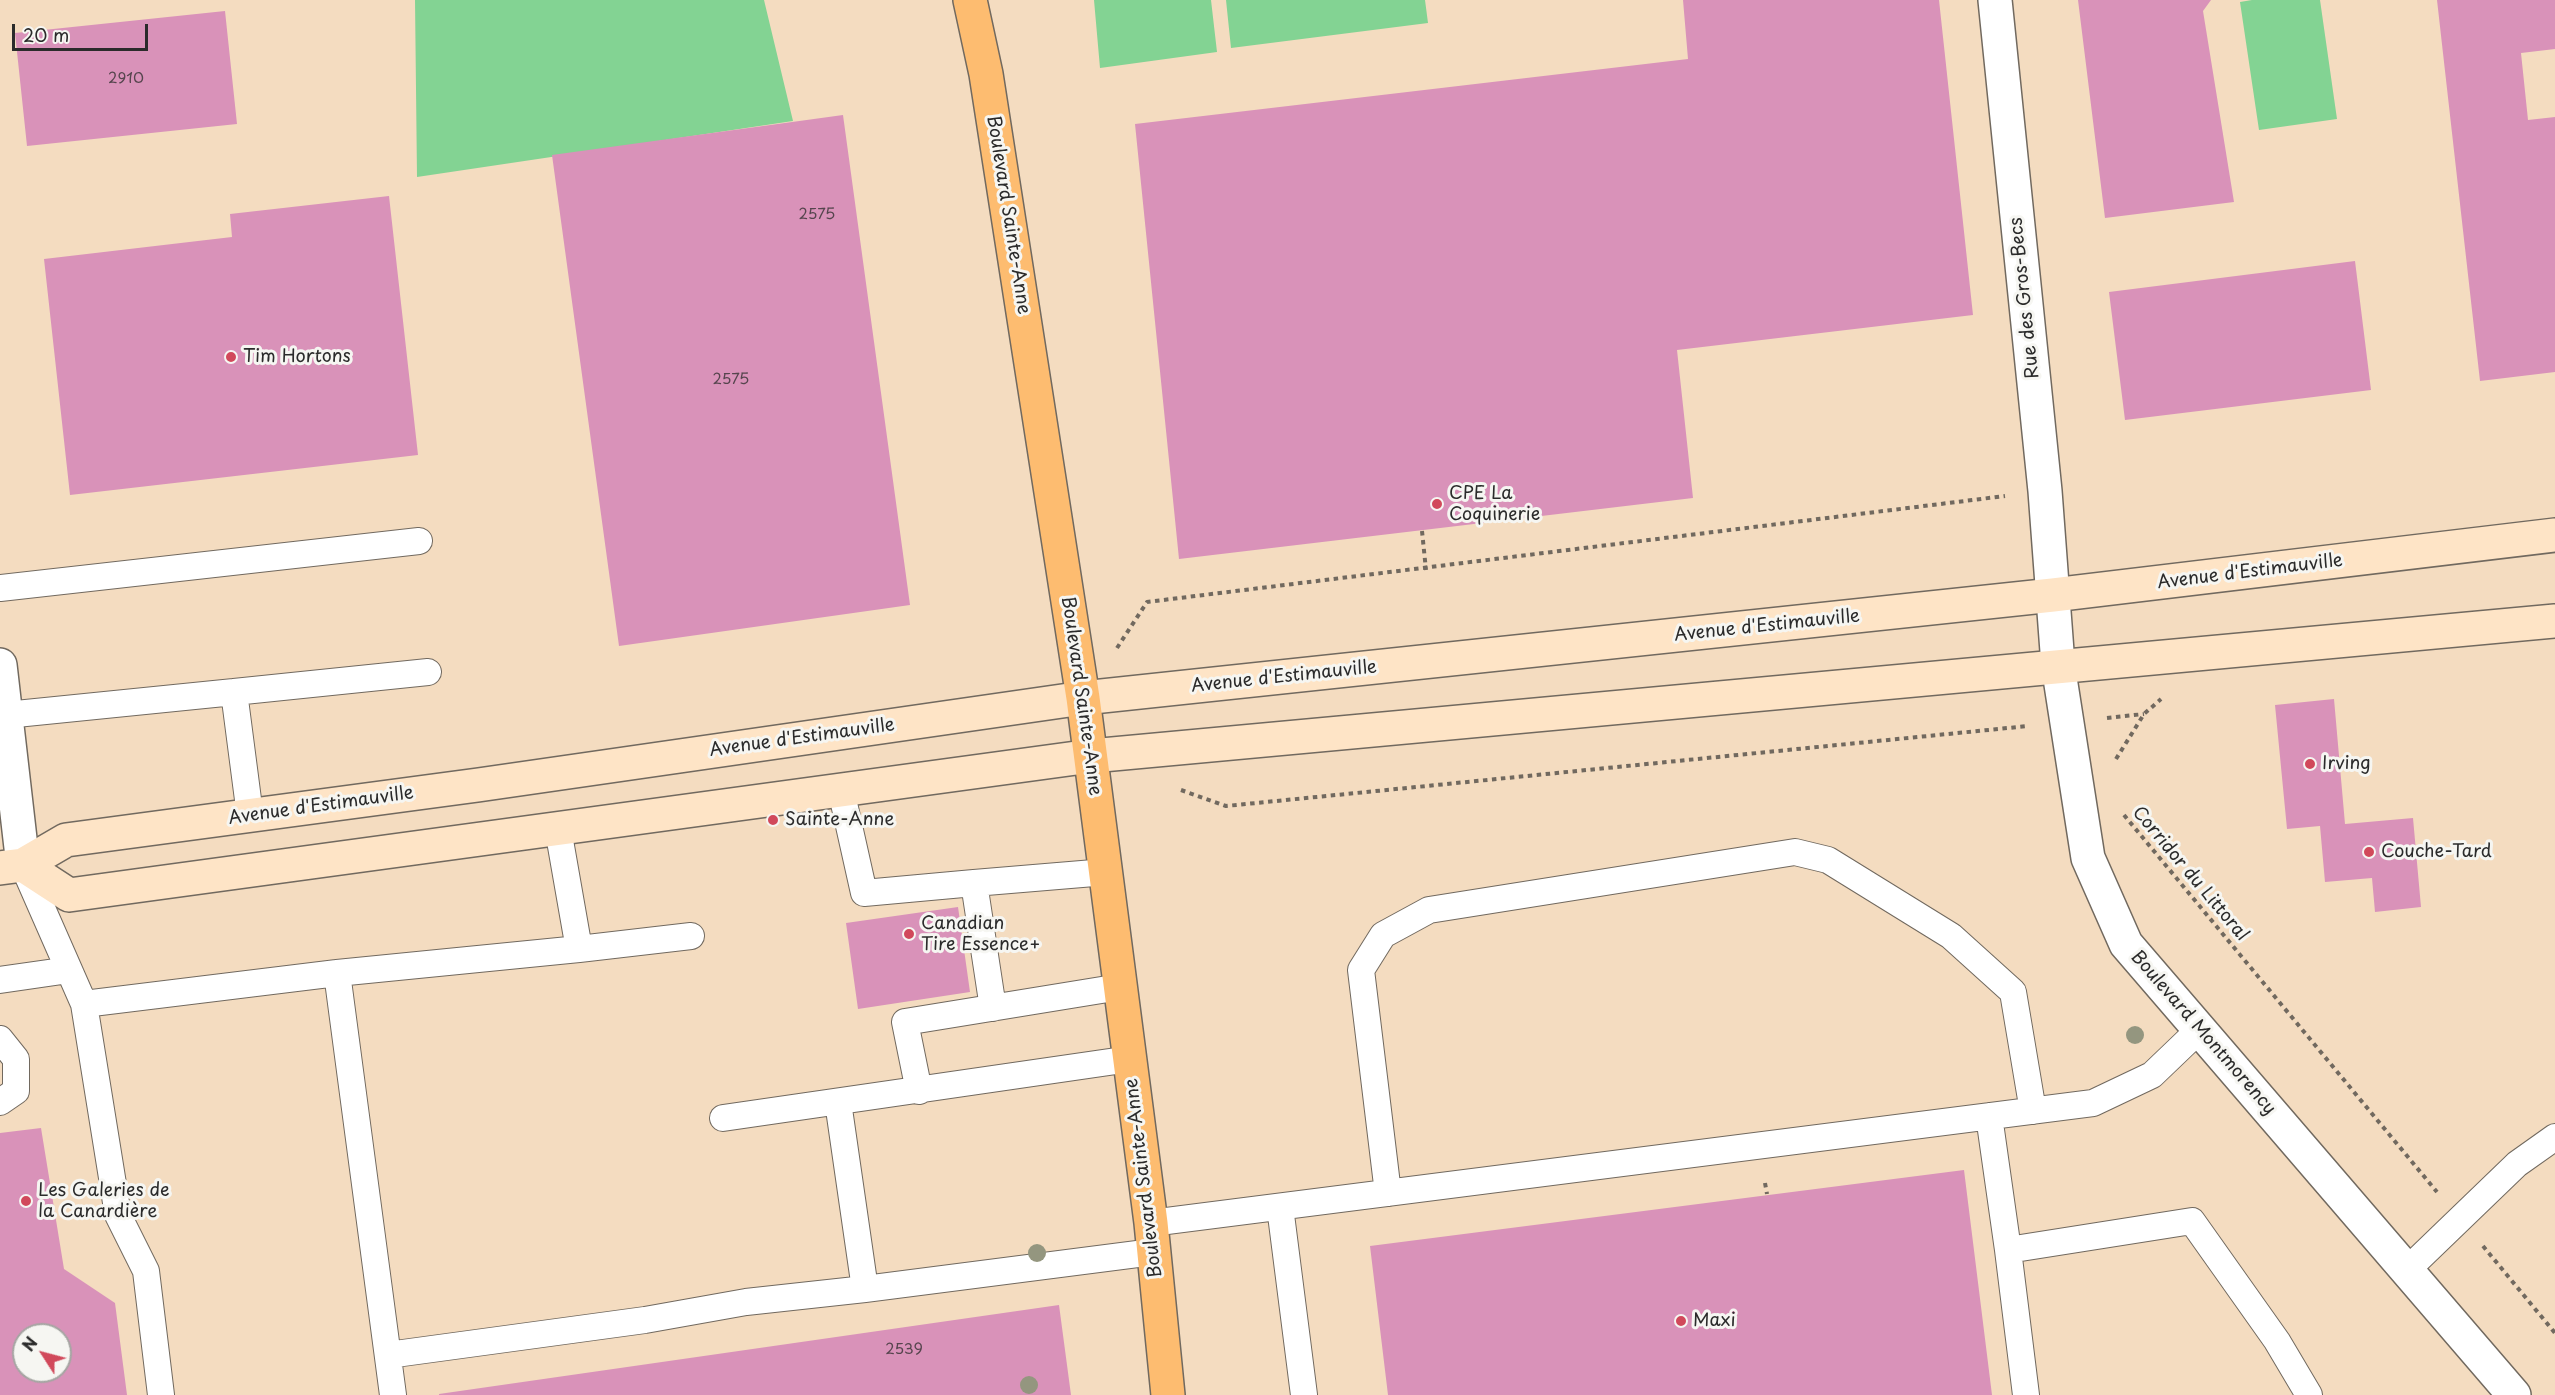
<!DOCTYPE html>
<html>
<head>
<meta charset="utf-8">
<style>
	body { margin:0 }
	#map { position:relative; width:2555px; height:1395px; overflow:hidden; background:#f4dcc0; font-family:"Playpen Sans",sans-serif }
	canvas { display:block }
	.north { position:absolute; left:12px; top:1323px; width:60px; height:60px; box-sizing:border-box; background:#f6f6f2; border:2px solid #a5a5a2; border-radius:50%; rotate:306deg; font-size:16px; font-weight:700; line-height:24px; text-align:center; color:#2b2b2b }
	.north::after { content:''; display:block; margin:auto; width:21px; height:27px; background:#d1495b; clip-path:polygon(50% 0,100% 100%,50% 72%,0 100%) }
	.scale { position:absolute; left:12px; top:24px; width:136px; height:27px; box-sizing:border-box; border:3px solid #2b2b2b; border-top:0; padding-left:8px; font-size:18px; line-height:21px; white-space:nowrap; color:#2b2b2b; -webkit-text-stroke:4px #f6f6f2; paint-order:stroke }
</style>
</head>
<body>
<div id="map">
<canvas width="2555" height="1395"></canvas>
<div class="north">N</div>
<div class="scale">20 m</div>
</div>
<script>
const ctx = document.querySelector('canvas').getContext('2d');
ctx.lineJoin = 'round';
function fillPath(path, color) {
  ctx.fillStyle = color;
  ctx.fill(path, 'evenodd');
}
function strokePath(path, color, width, dash) {
  ctx.strokeStyle = color;
  ctx.lineWidth = width;
  ctx.lineCap = dash ? 'butt' : 'round';
  ctx.setLineDash(dash || []);
  ctx.stroke(path);
}
function label(font, color, halo, rows, align = 'center') {
  ctx.font = font + ' "Playpen Sans",sans-serif';
  ctx.lineWidth = 6;
  ctx.setLineDash([]);
  ctx.textBaseline = 'middle';
  ctx.strokeStyle = halo;
  ctx.fillStyle = color;
  for (const [text, x, y, turn = 0] of rows) {
    ctx.save();
    ctx.translate(x, y);
    ctx.rotate((+turn || 0) * Math.PI / 180);
    ctx.textAlign = isNaN(turn) ? turn : align;
    if (halo) ctx.strokeText(text, 0, 0);
    ctx.fillText(text, 0, 0);
    ctx.restore();
  }
}
fillPath(new Path2D(`
	M415 0H764L793 121 417 177Z
	M1094 0H1211L1217 52 1100 68Z
	M1226 0H1425L1428 23 1231 48Z
	M2252 0H2320L2337 119 2259 130 2240 2Z`), '#83d393');
fillPath(new Path2D(`
	M1683 0H1939L1973 315 1677 350 1693 498 1179 559 1135 124 1688 59Z
	M2078 0H2211L2203 11 2234 202 2105 218Z
	M2437 0H2555V49L2521 53 2528 120 2555 117V372L2480 381Z
	M225 11 237 124 27 146 15 33Z
	M843 115 910 605 619 646 552 155Z
	M389 196 418 455 70 495 44 259 232 237 230 214Z
	M2355 261 2371 390 2125 420 2109 292Z
	M2334 699 2345 824 2413 818 2421 907 2375 912 2372 878 2325 882 2320 826 2287 829 2275 705Z
	M958 907 970 992 858 1009 846 923Z
	M41 1128 64 1269 115 1303 127 1395H0V1133ZM24 1335H60V1371H24Z
	M1964 1170 1992 1395H1388L1370 1246Z
	M1059 1305 1071 1395H439V1394Z`), '#d992b9');
const lane = new Path2D(`
	M0 588 419 541
	M234 692 428 672
	M6 715 234 692 250 815
	M841 790 864 893 974 883
	M23 865 84 1004 118 1215 146 1271 161 1395
	M579 949 691 936
	M0 980 69 970
	M84 1004 337 973
	M993 1008 974 883 1106 872
	M0 1039 16 1059V1091L0 1102
	M919 1091 905 1022 1120 987
	M838 1102 865 1289
	M1989 1116 2008 1250 2192 1221 2277 1341 2309 1395
	M723 1118 1130 1059
	M1388 1193 1361 970 1383 935 1429 910 1795 852 1828 860 1951 936 2013 992 2033 1111
	M1280 1207 1304 1395
	M1151 1223 2093 1103 2152 1075 2200 1029
	M2008 1250 2026 1395
	M2407 1270 2517 1164 2555 1137
	M388 1355 645 1320 746 1302 865 1289 1153 1252
	M393 1395 337 973 579 949 558 829`);
const street = new Path2D(`
	M1995 0 2045 491 2058 665 2088 858 2126 944 2514 1395
	M0 665 23 865`);
const secondary = new Path2D(`
	M23 865 69 895 1091 756 2555 621
	M0 868 23 865 66 840 478 785 1083 698 2053 595 2555 535`);
const primary = new Path2D(`
	M970 0 986 74 1083 698 1151 1223 1168 1395`);
strokePath(lane, '#71695f', 28);
strokePath(street, '#71695f', 36);
strokePath(secondary, '#71695f', 36);
strokePath(primary, '#71695f', 36);
strokePath(new Path2D(`
	M1422 531 1426 570
	M1117 648 1147 602 2005 496
	M2107 718 2144 714
	M2116 759 2144 714 2161 699
	M1181 790 1226 806 2028 726
	M2124 815 2437 1192
	M1765 1183 1767 1194
	M2483 1246 2555 1333`), '#71695f', 4, [4.5, 4.5]);
strokePath(lane, '#fff', 26);
strokePath(street, '#fff', 33);
strokePath(secondary, '#fee4c6', 33);
strokePath(primary, '#fdbc70', 33);
ctx.fillStyle = '#94967f';
for (const [x, y] of [
	[2135,1035],
	[1037,1253],
	[1029,1385]
]) {
  ctx.beginPath();
  ctx.arc(x, y, 9, 0, 2 * Math.PI);
  ctx.fill();
}
for (const [x, y, r, color] of [
	[231,357,6,"#d1495b"],
	[1437,504,6,"#d1495b"],
	[2310,764,6,"#d1495b"],
	[773,820,6,"#d1495b"],
	[2369,852,6,"#d1495b"],
	[909,934,6,"#d1495b"],
	[26,1201,6,"#d1495b"],
	[1681,1321,6,"#d1495b"]
]) {
  const dot = new Path2D();
  dot.arc(x, y, r, 0, 2 * Math.PI);
  ctx.fillStyle = color;
  ctx.fill(dot);
  strokePath(dot, '#f6f6f2', 2);
}
label('15px', '#56454e', null, [
	["2910",126,79],
	["2575",817,215],
	["2575",731,380],
	["2539",904,1350]
]);
label('18px', '#2b2b2b', '#f6f6f2', [
	["Boulevard Sainte-Anne",1008,215,81],
	["Rue des Gros-Becs",2025,298,-96],
	["Avenue d'Estimauville",2250,572,-7],
	["Avenue d'Estimauville",1767,626,-6],
	["Avenue d'Estimauville",1284,677,-6],
	["Boulevard Sainte-Anne",1081,696,82],
	["Avenue d'Estimauville",802,738,-8],
	["Avenue d'Estimauville",321,806,-8],
	["Corridor du Littoral",2190,874,50],
	["Boulevard Montmorency",2203,1033,49],
	["Boulevard Sainte-Anne",1144,1178,-97]
]);
label('18px', '#2b2b2b', '#f6f6f2', [
	["Tim Hortons",243,357],
	["CPE La",1449,494],
	["Coquinerie",1449,515],
	["Irving",2322,764],
	["Sainte-Anne",785,820],
	["Couche-Tard",2381,852],
	["Canadian",921,924],
	["Tire Essence+",921,945],
	["Les Galeries de",38,1191],
	["la Canardière",38,1212],
	["Maxi",1693,1321]
], 'left');
</script>
</body>
</html>
